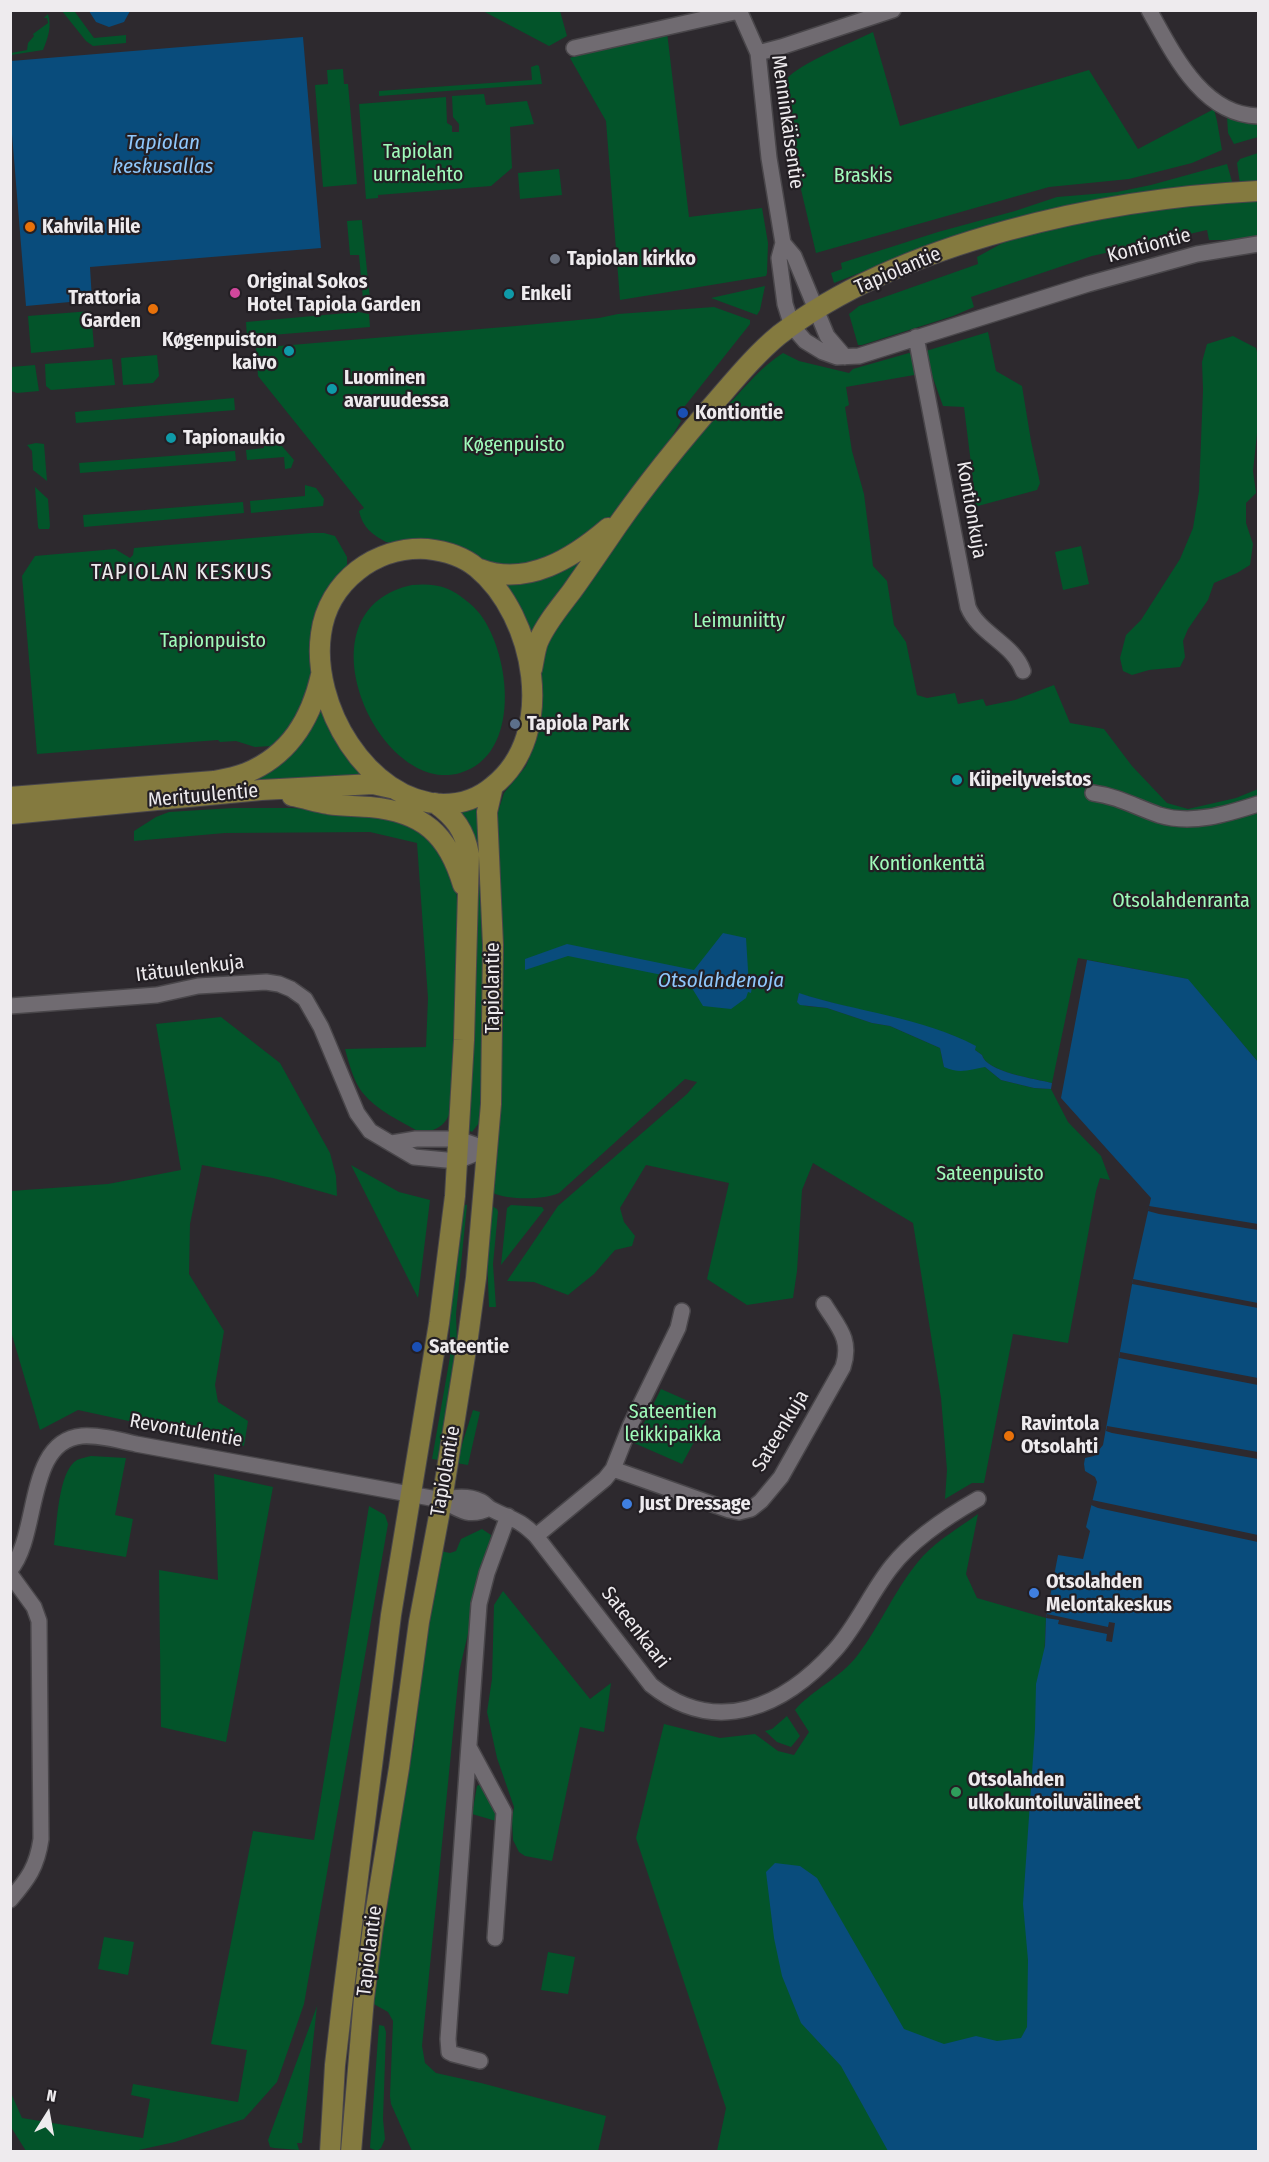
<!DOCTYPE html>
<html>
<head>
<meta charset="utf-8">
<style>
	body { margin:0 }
	#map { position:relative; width:1269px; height:2162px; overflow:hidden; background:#2d292e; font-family:"Fira Sans Condensed",sans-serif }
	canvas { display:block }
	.frame { position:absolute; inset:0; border:12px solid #eeebee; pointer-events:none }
	.north { position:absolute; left:18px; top:2084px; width:60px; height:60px; -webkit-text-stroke:4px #231f24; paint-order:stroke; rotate:11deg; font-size:16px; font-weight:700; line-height:24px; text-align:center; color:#eeebee }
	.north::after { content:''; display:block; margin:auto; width:21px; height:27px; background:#eeebee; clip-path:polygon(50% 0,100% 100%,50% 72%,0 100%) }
</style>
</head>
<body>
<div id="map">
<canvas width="1269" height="2162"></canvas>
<div class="frame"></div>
<div class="north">N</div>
</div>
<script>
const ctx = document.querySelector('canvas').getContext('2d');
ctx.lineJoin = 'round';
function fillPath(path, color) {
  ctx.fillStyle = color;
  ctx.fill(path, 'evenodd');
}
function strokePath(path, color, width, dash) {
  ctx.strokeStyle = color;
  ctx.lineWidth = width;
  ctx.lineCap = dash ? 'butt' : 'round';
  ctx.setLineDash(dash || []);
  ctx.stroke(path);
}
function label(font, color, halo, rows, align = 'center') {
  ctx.font = font + ' "Fira Sans Condensed",sans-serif';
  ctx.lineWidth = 4.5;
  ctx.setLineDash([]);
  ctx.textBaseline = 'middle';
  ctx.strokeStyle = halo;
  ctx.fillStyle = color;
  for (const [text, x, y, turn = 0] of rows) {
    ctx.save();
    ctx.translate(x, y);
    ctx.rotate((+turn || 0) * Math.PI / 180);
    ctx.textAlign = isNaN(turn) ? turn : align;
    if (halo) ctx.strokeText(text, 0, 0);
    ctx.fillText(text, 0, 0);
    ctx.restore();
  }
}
fillPath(new Path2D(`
	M62 11H76L75 12 94 38 126 35V43L93 46 86 41Z
	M483 11H560L567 36 549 46Z
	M48 14C52 26 48 38 43 50L11 55V53L27 50 28 43 34 36 33 34 48 23 47 18H44Z
	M667 32 689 217 762 208 768 243 767 273 766 276 620 300 606 121 570 58 611 44Z
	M873 32 900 126 1089 70 1138 149 1214 109 1217 121 1222 150 1192 163 1129 179 1049 187 816 253 781 105C779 96 780 87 787 79 798 64 853 42 873 32Z
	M537 65 539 66 542 84 379 96V91L532 80 531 67Z
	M343 69 344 84H348L357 184 323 187 315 85 328 84 327 70Z
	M484 94 486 105 527 101 534 124 510 127 512 168 491 186 378 195V198L366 199 359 104 446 97 447 123 452 126V132H459V124L453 117 452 96Z
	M1227 116 1258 121V137L1234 144 1228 133Z
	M1258 153V183L1240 184 1237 163 1240 159Z
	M1227 164 1233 185 931 245 834 283 831 273 842 269 841 263 938 232 1015 211 1057 197 1117 192 1151 185Z
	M559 169 562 195 520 199 518 173Z
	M1258 200V240H1209L1207 230 1092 256 971 297 974 307 953 316 862 345H858L849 314 859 306 978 264 977 257 1008 240 1032 233 1127 214 1224 202Z
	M362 220V222L371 309 364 310 359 255H350L347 221Z
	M765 286 760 310 757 315 711 298Z
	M714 307 750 320V324L677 416 681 421 663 452 636 487 606 523 583 543 511 570 386 542C372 534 363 528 359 511L364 508 258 376 256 348 516 326 599 318 618 314Z
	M91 311 94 347 31 353 28 316Z
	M358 312 369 314 370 327 247 337 246 322Z
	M988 332 996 371 1022 386 1031 441 1040 483 1037 490 978 506 971 499 974 488 964 407 943 406 933 378 926 351Z
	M1233 336 1256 348 1258 356V424L1253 471 1256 493 1246 503V523L1253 544 1250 565 1237 573 1214 583 1208 600 1188 629 1183 641 1185 657 1180 667 1149 670 1132 675 1123 671 1120 658 1126 635 1141 620 1180 559 1193 528 1199 491 1203 390 1202 362 1207 344Z
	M783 353 799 361 849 373 853 369 909 353 914 354 920 374 846 387 849 405 845 407 852 451 864 494 873 566 887 581 894 625 906 642 917 695 927 698 955 693 958 704 983 699 986 706 1015 700 1054 685 1070 723 1104 729 1132 766 1167 803 1188 809 1236 798 1258 789V1062L1187 979 1078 958 1052 1083C1036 1079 986 1072 982 1055L975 1050V1046L949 1034 799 994 797 1002 806 1006 827 1008 872 1023 890 1026 940 1048 944 1067H985L1001 1080 1034 1088 1051 1089 1068 1122 1101 1156 1110 1180 1100 1178 1096 1191 1068 1343 1013 1334 984 1483H972L945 1499 947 1470 941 1398 913 1223 813 1163 802 1190 797 1271 793 1298 747 1305 707 1279 729 1183 646 1165 620 1208 624 1222 635 1236 632 1246 615 1250 594 1274 568 1295 534 1282 507 1281 558 1206 687 1094 697 1082 685 1079 559 1193C544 1200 508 1200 493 1193L501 1068 496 818 504 793 526 766 535 743 541 712 542 667 547 646 553 630C610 552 663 472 730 403 746 386 762 366 783 353Z
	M157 355 159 376 153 383 123 385 121 358Z
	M112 359 115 385 51 390 46 386 45 364Z
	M35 365 39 391 17 393 11 391V367Z
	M234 398 235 410 76 423 75 412Z
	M264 436 275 438 294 460 291 468 285 469 284 457 247 460 246 450 264 448Z
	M36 443 44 444 47 481 33 470 32 451 27 445Z
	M235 451 236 461 80 473 79 463Z
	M305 485 316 488 324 499 323 506 251 513 250 501 305 496Z
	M35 487 48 499 50 526 49 529H39L38 527Z
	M243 502 244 513 84 527 83 515Z
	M311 533H324L335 536 347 557V577L301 714 279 742 271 746 255 747 236 741 220 742 218 740 37 754 22 576 35 556 115 549 130 558 133 555 134 548Z
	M1081 546 1089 584 1063 590 1055 552Z
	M592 549 532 638 522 611 505 585 506 583Z
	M412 585C424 584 436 584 448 589 459 594 472 604 480 614 511 655 522 755 460 773 379 797 294 610 412 585Z
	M321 706 369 774 226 790Z
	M478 805 483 980 481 1111 479 1123 472 1132 468 1130 458 811Z
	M233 808H291L380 813 418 828 444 854 456 886 458 918 451 1108C447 1125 438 1130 421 1133 401 1121 377 1111 362 1092 353 1080 349 1063 345 1049L426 1047 428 998 417 843 370 832 225 833 134 841V831L156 817 169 812Z
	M221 1017 280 1063 330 1153 336 1176 337 1196 273 1178 202 1165 190 1224 189 1274 224 1331 215 1385 218 1402 248 1421 244 1446 78 1410 40 1430 12 1335H11V1191L108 1184 181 1170 156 1024Z
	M351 1165 399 1192 430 1200 418 1298Z
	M462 1204 467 1205 456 1314 457 1344 439 1460 432 1459 450 1357V1310Z
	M511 1205 542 1207 544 1210 501 1265 507 1208Z
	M492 1206 497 1209 498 1212 493 1264 496 1307H489L487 1256Z
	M661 1389 711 1411 682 1464 634 1443Z
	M473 1410 480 1412 468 1465 456 1463Z
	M91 1456 126 1458 115 1515 133 1519 126 1557 54 1545C57 1525 58 1471 77 1460 81 1458 87 1457 91 1456Z
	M214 1474 273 1487 226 1742 161 1727 159 1570 218 1580Z
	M369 1506 385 1515 388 1524 304 2004 277 2082 244 2119 175 2142 134 2151H26L11 2127V2093L22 2118 143 2138 150 2099 131 2095 133 2084 238 2102 247 2050 211 2044 253 1831 314 1840Z
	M978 1514 966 1574 977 1598 1046 1618 1027 2028 1021 2039 897 2151H717L726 2108 636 1838 664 1724 720 1738 755 1734 778 1751 794 1755 809 1732 795 1710C812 1690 840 1678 857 1656 881 1625 896 1586 923 1556 938 1540 960 1527 978 1514Z
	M482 1529 491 1535 459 1672 422 2046 425 2063 436 2073 481 2083 606 2116 598 2151H412L391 2104 390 2096 393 2021 388 2012 372 2003 383 1918 414 1743 426 1631 440 1551 450 1553 456 1551 461 1539Z
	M503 1591 590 1699 611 1683 604 1732 580 1727 552 1861 525 1856 519 1852 513 1840 512 1820 514 1807 497 1758 487 1712 492 1679 494 1605Z
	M787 1716 800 1736 791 1747 777 1742 765 1731 772 1729Z
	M482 1783 496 1805 498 1819 496 1821 472 1814 477 1786Z
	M104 1937 134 1942 128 1975 98 1969Z
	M548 1952 575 1957 568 1994 541 1990Z
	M317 2006 302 2143H297L299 2150 274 2148 270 2147 268 2140Z
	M379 2025 384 2026 386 2032 383 2119 385 2139 381 2148 377 2151 370 2148Z`), '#03542a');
fillPath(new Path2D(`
	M89 11H130L124 22 109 27 96 22Z
	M303 37 321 248 90 267 92 300 26 306 11 122V61Z
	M723 933 746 938 749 986 752 987 751 993 748 992 746 998 731 1009 703 1006 687 980 568 956 525 970V959L567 944 694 970Z
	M1087 960 1188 979 1258 1062V2151H888L841 2066 801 2023 782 1976 774 1938 766 1872 775 1863 800 1866 817 1878 904 2029 944 2044 976 2036 997 2041 1021 2038 1027 2027 1028 1960 1023 1904 1035 1729 1036 1684 1045 1646 1046 1618 1058 1555 1083 1559 1090 1531 1086 1527 1097 1482 1095 1477 1085 1471 1084 1464 1085 1458 1094 1456 1103 1445 1133 1279 1151 1198 1061 1098Z
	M799 993C856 1012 922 1017 976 1046L975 1050 982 1055C986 1072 1036 1079 1052 1083L1051 1089 1034 1088 1001 1080 985 1067C970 1070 959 1074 944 1067L940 1048 890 1026 872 1023 827 1008 800 1005 797 1002Z`), '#094c7c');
fillPath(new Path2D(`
	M1149 1206 1258 1224V1230L1159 1214 1148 1211Z
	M1133 1279 1258 1303V1308L1132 1284Z
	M1120 1352 1258 1378V1385L1119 1358Z
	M1107 1426 1258 1452V1459L1112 1433 1106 1431Z
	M1092 1500 1258 1535V1542L1098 1508 1091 1505Z
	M1047 1614 1108 1627 1109 1622 1115 1623 1112 1642 1106 1641 1107 1634 1058 1624 1059 1620 1046 1618Z`), '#2d292e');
const minor = new Path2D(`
	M739 10 758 53 769 158 783 243 779 258 785 304 792 326 805 341 823 352 837 357 859 356 1088 284 1197 254 1258 244
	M1149 10C1173 53 1202 115 1258 116
	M574 48 739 11
	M758 53 781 47 893 10
	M783 243 794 256 827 336 845 357
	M916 337 968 607C979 634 1014 644 1023 671
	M1093 793C1117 796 1136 807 1159 815 1192 825 1227 814 1258 804
	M10 1006 157 995 198 986 266 982 279 984 291 989 305 999 321 1027 357 1113 370 1131 414 1157 457 1161 487 1149
	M392 1143 416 1139H458L487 1149
	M613 1469 729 1510 739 1512 751 1509 761 1501 781 1477 843 1367C852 1339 838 1327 824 1304
	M442 1500C459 1510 470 1518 489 1508
	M536 1536 605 1479 613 1469 630 1426 678 1328 682 1311
	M10 1570C40 1536 25 1441 82 1436 100 1435 119 1440 136 1444L442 1500C454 1497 467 1495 480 1501 484 1502 487 1507 491 1509 512 1520 518 1518 536 1536L651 1685C717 1738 785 1706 835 1650 858 1624 871 1592 892 1566 914 1538 948 1516 978 1499
	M10 1574 34 1607 39 1621 41 1839C37 1867 28 1879 10 1900
	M469 1747 504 1812 495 1938
	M480 2061 453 2054 449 2052 448 2039 479 1604 487 1573 508 1516`);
const major = new Path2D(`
	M427 549C445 551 463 556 477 568 535 616 558 735 493 786 479 798 462 804 443 804 366 801 311 704 321 634 328 581 376 546 427 549Z
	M480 569C527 587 573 558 608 528
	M532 669C534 660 535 650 538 642 546 623 560 607 572 591 587 570 602 548 617 526 648 482 682 440 718 399 737 377 757 353 779 335 901 241 1107 198 1258 191
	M292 796C304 798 316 802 328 804 342 806 356 806 370 807 423 812 448 834 463 885
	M10 797 214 781C225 779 236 777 246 773 290 755 311 719 321 675
	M11 814 261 790 373 784 391 788
	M330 2152 335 2065 343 1996 391 1615 439 1323 455 1196 464 1040 469 855C465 831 455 817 435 803
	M351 2152 364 1998 373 1927 399 1768 419 1622 442 1500 468 1337 476 1278 491 1104 493 945 487 812 493 786`);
strokePath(minor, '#49464a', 18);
strokePath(major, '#49464a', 22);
strokePath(minor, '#706b71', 15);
strokePath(major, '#847a3f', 20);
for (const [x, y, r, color] of [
	[30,227,6,"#e8710a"],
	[555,259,6,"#6b7280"],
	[235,293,6,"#d1479c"],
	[509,294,6,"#0f9aa8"],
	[153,309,6,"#e8710a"],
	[289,351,6,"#0f9aa8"],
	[332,389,6,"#0f9aa8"],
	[683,413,6,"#1a4fb4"],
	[171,438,6,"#0f9aa8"],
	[515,724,6,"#5c6f8a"],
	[957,780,6,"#0f9aa8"],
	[417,1347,6,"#1a4fb4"],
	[1009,1436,6,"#e8710a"],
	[627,1504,6,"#3f7fe0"],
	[1034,1593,6,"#3f7fe0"],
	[956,1792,6,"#2e9e5b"]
]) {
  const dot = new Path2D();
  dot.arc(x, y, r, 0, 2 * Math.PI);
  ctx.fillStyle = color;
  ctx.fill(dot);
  strokePath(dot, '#231f24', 2);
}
label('20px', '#eeebee', '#231f24', [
	["Menninkäisentie",787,122,82],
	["Kontiontie",1149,246,-15],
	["Tapiolantie",898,271,-23],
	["Kontionkuja",971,510,80],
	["Merituulentie",203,796,-5],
	["Itätuulenkuja",190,969,-7],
	["Tapiolantie",493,988,-90],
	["Revontulentie",186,1431,10],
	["Sateenkuja",781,1431,-59],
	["Tapiolantie",446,1471,-80],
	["Sateenkaari",635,1628,52],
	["Tapiolantie",370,1951,-83]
]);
label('20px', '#9ffbba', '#231f24', [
	["Tapiolan",418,152],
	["uurnalehto",418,175],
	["Braskis",863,176],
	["Køgenpuisto",514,445],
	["Leimuniitty",739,621],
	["Tapionpuisto",213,641],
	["Kontionkenttä",927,864],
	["Otsolahdenranta",1181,901],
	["Sateenpuisto",990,1174],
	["Sateentien",673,1412],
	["leikkipaikka",673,1435]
]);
label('bold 20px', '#eeebee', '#231f24', [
	["Kahvila Hile",42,227],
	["Tapiolan kirkko",567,259],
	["Original Sokos",247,282],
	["Hotel Tapiola Garden",247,305],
	["Enkeli",521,294],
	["Trattoria",141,298,"right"],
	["Garden",141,321,"right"],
	["Køgenpuiston",277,340,"right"],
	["kaivo",277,363,"right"],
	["Luominen",344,378],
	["avaruudessa",344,401],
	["Kontiontie",695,413],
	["Tapionaukio",183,438],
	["Tapiola Park",527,724],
	["Kiipeilyveistos",969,780],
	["Sateentie",429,1347],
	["Ravintola",1021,1424],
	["Otsolahti",1021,1447],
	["Just Dressage",639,1504],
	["Otsolahden",1046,1582],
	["Melontakeskus",1046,1605],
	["Otsolahden",968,1780],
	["ulkokuntoiluvälineet",968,1803]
], 'left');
label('italic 21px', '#8fc7fb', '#231f24', [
	["Tapiolan",163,143],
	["keskusallas",163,167],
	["Otsolahdenoja",721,981]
]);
ctx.letterSpacing = '1.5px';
label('22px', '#eeebee', '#231f24', [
	["TAPIOLAN KESKUS",182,573]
]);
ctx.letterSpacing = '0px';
</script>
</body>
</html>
